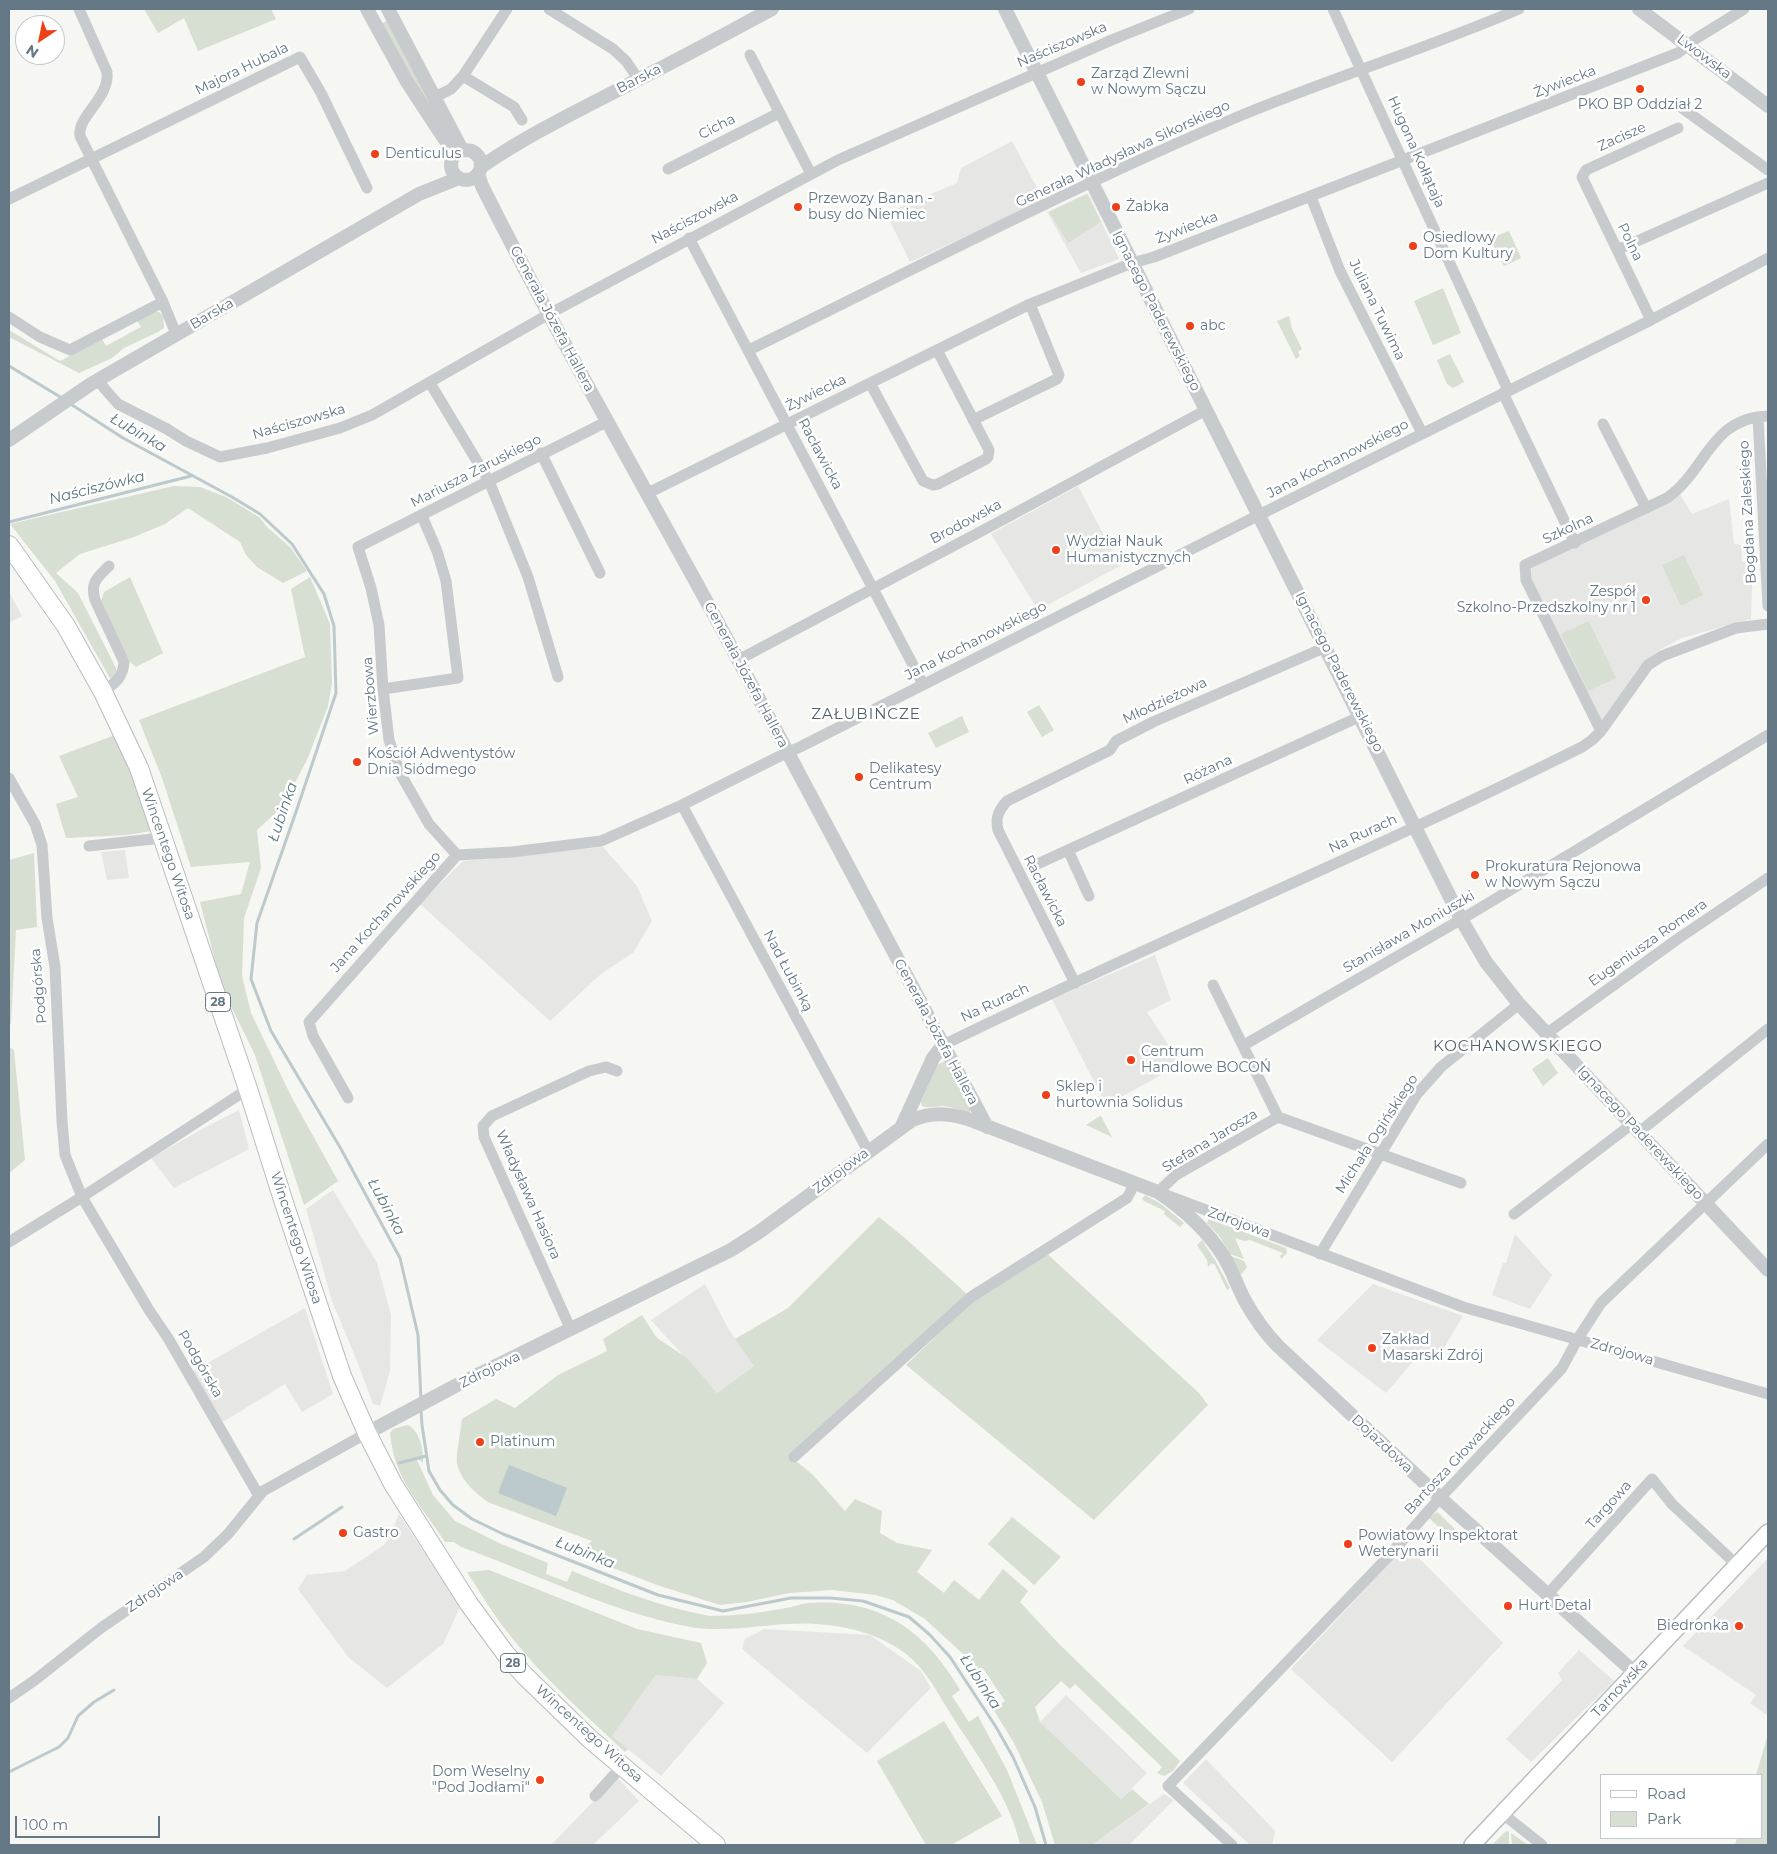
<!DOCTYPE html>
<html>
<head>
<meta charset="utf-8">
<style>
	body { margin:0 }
	#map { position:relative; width:1777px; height:1854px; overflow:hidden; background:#f6f6f2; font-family:Montserrat,sans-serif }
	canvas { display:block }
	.frame { position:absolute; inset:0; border:10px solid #637785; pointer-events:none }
	.legend { position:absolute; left:1600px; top:1774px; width:162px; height:65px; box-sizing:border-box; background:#fff; border:1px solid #c1c9ce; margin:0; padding:6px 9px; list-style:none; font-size:15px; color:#637785 }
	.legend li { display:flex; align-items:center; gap:10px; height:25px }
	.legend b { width:25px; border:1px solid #c1c9ce }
	.north { position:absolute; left:15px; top:15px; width:50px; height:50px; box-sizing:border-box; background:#fff; border:1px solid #c1c9ce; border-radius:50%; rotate:214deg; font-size:14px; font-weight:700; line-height:20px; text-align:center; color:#637785 }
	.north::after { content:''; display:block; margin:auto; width:18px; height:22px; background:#ee3f19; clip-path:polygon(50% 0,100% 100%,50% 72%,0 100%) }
	.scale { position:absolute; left:15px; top:1816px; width:145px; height:22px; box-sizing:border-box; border:2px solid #637785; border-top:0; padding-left:6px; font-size:15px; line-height:18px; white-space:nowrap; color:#637785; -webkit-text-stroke:4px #fff; paint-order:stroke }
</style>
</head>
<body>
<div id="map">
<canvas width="1777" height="1854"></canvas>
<div class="frame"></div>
<ul class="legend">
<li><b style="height:6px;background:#fff"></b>Road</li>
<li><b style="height:14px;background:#d7ded2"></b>Park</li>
</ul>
<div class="north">N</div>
<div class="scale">100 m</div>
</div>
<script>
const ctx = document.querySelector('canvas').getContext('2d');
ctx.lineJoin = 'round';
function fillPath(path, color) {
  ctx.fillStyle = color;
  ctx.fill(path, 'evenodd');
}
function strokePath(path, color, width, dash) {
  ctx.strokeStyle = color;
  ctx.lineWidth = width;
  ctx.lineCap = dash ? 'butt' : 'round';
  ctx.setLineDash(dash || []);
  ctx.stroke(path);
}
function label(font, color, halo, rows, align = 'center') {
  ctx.font = font + ' Montserrat,sans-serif';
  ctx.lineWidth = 5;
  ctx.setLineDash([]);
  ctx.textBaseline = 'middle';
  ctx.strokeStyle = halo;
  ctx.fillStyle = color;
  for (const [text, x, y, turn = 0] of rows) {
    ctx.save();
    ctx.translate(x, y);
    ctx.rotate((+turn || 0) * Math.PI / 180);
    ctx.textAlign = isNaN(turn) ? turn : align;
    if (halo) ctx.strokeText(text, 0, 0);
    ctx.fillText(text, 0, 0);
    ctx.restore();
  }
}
fillPath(new Path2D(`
	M1012 141 1044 201 910 262 886 213 957 183 961 168Z
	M1088 193 1119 259 1081 273 1047 212Z
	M1078 486 1120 566 1038 610 991 534Z
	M1680 494 1692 514 1729 499 1734 544 1741 545 1742 562H1753L1751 619 1682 638 1661 649 1647 659 1638 669 1604 720 1601 721 1530 580V570L1533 567Z
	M9 592 22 616 9 623Z
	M603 847 637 886 652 921 633 953 602 973 550 1021 420 904 463 861Z
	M125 850 129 878 107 880 101 852Z
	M1155 955 1171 1000 1147 1012 1180 1063 1156 1078 1106 1105 1052 999Z
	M239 1110 249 1149 174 1188 151 1158 206 1127Z
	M333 1190 377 1263 391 1315 390 1371 380 1406 373 1404 357 1361 332 1301 306 1209Z
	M1515 1234 1552 1275 1530 1309 1492 1295 1503 1263H1506Z
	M705 1284 729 1330 754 1366 717 1393 651 1320Z
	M1373 1284 1463 1316 1436 1361 1418 1356 1386 1393 1317 1340Z
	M305 1308 333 1394 302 1412 285 1384 221 1423 193 1371Z
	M399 1514 460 1607 443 1644 387 1688 348 1657 298 1589 307 1575 345 1571 384 1545 389 1538Z
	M1406 1545 1503 1643 1392 1762 1291 1669Z
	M1768 1558V1716L1750 1703 1756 1695 1683 1646Z
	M764 1629 870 1635 921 1671 931 1688 867 1753 742 1649 745 1639Z
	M1579 1650 1614 1681 1531 1762 1506 1739 1562 1680 1558 1673Z
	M656 1675 697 1679 724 1703 661 1776 612 1736Z
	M1066 1695 1147 1773 1121 1799 1040 1722Z
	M1206 1759 1275 1831 1272 1845H1250L1183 1783Z
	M617 1777 639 1801 593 1845H551Z
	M1164 1794 1174 1800 1129 1845H1092Z`), '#e6e7e5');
fillPath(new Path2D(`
	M144 9H271L276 19 198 51 184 18 158 33Z
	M388 20 433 103 445 136 381 24Z
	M1087 194 1101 222 1068 243 1049 212Z
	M1509 231 1521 258 1504 266 1490 238Z
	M1443 288 1461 333 1433 345 1414 301Z
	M152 312H159L163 316 164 328 158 332 124 348 112 358 79 373 9 337V330L60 361 102 339 106 346 141 327 137 321Z
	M1289 316 1292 329 1302 349 1298 352 1300 356 1296 359 1277 321Z
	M1450 354 1464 382 1453 388 1447 384 1437 360Z
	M174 486 200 487 226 497 259 517 268 528 290 547 307 571 283 583 257 567 246 555 240 542 188 508 165 524 134 537 80 554 56 573 78 593 116 668 117 677 111 680 55 581 10 524Z
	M1684 555 1703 595 1681 606 1662 565Z
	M130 577 163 653 136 667 130 662 101 601 104 592Z
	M310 577 330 624 332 683 328 706 307 760 282 807 257 830 261 868 244 918 242 976 251 1013 291 1096 338 1181 304 1205 255 1055 222 988 200 902 241 894 250 862 191 867 162 778 139 720 305 657 291 589Z
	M1589 621 1616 678 1588 691 1561 634Z
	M1039 705 1054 730 1042 737 1027 712Z
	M962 716 969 732 936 748 928 733Z
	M115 735 135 775 152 831 127 835 66 838 56 804 78 797 59 756Z
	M34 853 37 927 16 930 11 1024 9 1026V860Z
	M9 1047 14 1050 25 1160 9 1173Z
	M1548 1058 1558 1073 1543 1086 1532 1069Z
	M943 1062 947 1063 971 1111 967 1113C959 1110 952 1107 943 1106 936 1106 928 1109 922 1106L921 1102 937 1065Z
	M1100 1116H1101L1112 1137 1086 1125Z
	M1145 1195 1161 1204 1184 1223 1180 1227 1164 1214 1165 1212 1163 1210 1144 1201 1142 1199Z
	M879 1217 906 1239 967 1294 796 1461 813 1475 845 1511 855 1499 882 1511 880 1533 897 1543 932 1550 917 1572 944 1593 954 1580 979 1600 1003 1569 1028 1591 1020 1602 1060 1645 1180 1761 1173 1771 1164 1776 1157 1773 1162 1767 1075 1684 1070 1689 1061 1681 1035 1707 1040 1722 1121 1799 1132 1789 1149 1804 1092 1845H1055L1042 1802 1014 1743 993 1709 1005 1701 984 1670 974 1676 963 1654 925 1619 893 1600 876 1595 832 1590 789 1593 747 1602 720 1605 657 1585 577 1554 592 1541 490 1503C477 1495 460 1480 457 1463 456 1453 461 1430 462 1419L496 1399 515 1408 558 1375 607 1351 603 1339 642 1315 657 1338 687 1358 717 1393 754 1366 735 1339 788 1308Z
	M1209 1219 1286 1248 1287 1253 1281 1259 1280 1256 1283 1253 1250 1240 1244 1241 1235 1238 1244 1259 1230 1254 1220 1237 1207 1223Z
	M1202 1240 1215 1260 1230 1288 1227 1290 1215 1265 1212 1263 1208 1267 1207 1260 1197 1245Z
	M1044 1251 1199 1393 1208 1405 1094 1520 906 1365 975 1299Z
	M1231 1256 1244 1261 1247 1267 1241 1275Z
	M408 1425C420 1432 424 1450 423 1463L416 1458 433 1495 455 1521 499 1543 548 1563 546 1574 567 1582 572 1571C612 1587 649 1603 691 1612 697 1613 703 1615 710 1616 734 1616 761 1613 786 1608 793 1607 801 1604 808 1603 880 1598 925 1630 960 1690L952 1696 969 1722 978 1716 1007 1770 1037 1845H1020C1011 1800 977 1755 952 1716 938 1694 926 1669 905 1653 879 1634 848 1626 816 1624 773 1621 728 1635 685 1626 609 1611 534 1573 461 1547L454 1542H445C427 1514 403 1488 394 1456 392 1448 391 1440 390 1433L393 1429Z
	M1437 1512 1457 1531 1452 1539 1429 1518Z
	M1012 1517 1061 1557 1034 1585 988 1544Z
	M489 1570 637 1629 701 1643 707 1663 697 1679 656 1675 612 1736 628 1749 625 1752C590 1719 553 1687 522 1650 501 1626 484 1599 467 1572Z
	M944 1721 1002 1816 951 1845H926L877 1761Z
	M1768 1734V1845H1735L1737 1838H1761V1775H1756Z
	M1506 1831 1509 1832V1845H1492Z
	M1511 1833 1528 1845H1512Z`), '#d7ded2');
fillPath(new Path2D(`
	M509 1465 567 1488 556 1516 498 1493Z`), '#bcc9cd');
strokePath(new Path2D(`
	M9 366 62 398
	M69 403 123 438 232 497 260 514 292 544 324 594 334 626 336 693 297 809 257 923 251 979 271 1031 341 1149 400 1258 418 1335 421 1401
	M9 522 191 476
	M421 1410 422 1425 429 1471 440 1490 453 1505 472 1519 503 1534 658 1595 723 1611 791 1598H830L863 1601 909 1617 929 1634 950 1657 996 1727 1013 1757 1035 1807 1046 1845
	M399 1463 426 1456
	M294 1539 342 1507
	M9 1772 59 1747 68 1738 78 1716 94 1702 114 1690`), '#bcc9cd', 3);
const secondary = new Path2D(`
	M1472 1845 1768 1532`);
const primary = new Path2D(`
	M9 545 66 626 103 692 139 768 248 1089 285 1206 342 1376 367 1433 393 1484 469 1604 505 1653 524 1675 590 1739 716 1845`);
strokePath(secondary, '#b7bdc1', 18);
strokePath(primary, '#b8bcc0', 20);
strokePath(new Path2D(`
	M79 9 107 72C110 98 77 116 80 136L163 302 176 334
	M549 9 613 49 626 61 639 80
	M1333 9 1508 390
	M750 55 811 174
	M463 76 514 107 522 120
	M435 97 451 89 463 76 507 9
	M1682 108 1768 170
	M668 169 779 113
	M1311 197 1340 271 1422 433
	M9 199 300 57 321 93 367 188
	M689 238 923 684
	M1617 250 1768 183
	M9 317 40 337 70 350 163 302
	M1651 320 1582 177 1586 170 1678 128
	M749 350C910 271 1070 188 1235 118 1328 79 1426 49 1519 9
	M97 380 118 404 167 429 186 441 220 457 267 448 340 428 372 415 549 314 838 160 1114 39 1189 9
	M430 383 489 481 528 577 558 677
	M870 383 923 481 933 485 938 484 986 459 988 457 989 450 937 350
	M1503 393 1575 543
	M1758 417 1768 606
	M973 420 1057 379 1059 375 1030 304
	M1603 424 1646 508
	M541 453 600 573
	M648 493 1030 304 1132 263 1154 257 1678 53 1697 38 1744 9
	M738 660 993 525 1206 410
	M383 689 458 678 446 581 437 551 422 516
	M103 692C115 683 123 678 124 662L95 600C90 582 97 578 109 566
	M1601 731 1526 580 1525 565 1667 498C1707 470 1710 418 1768 416
	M9 778 35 824 42 845 47 918 55 967 62 1121 65 1155 82 1197 149 1310 168 1338 259 1496
	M682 805 868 1151
	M89 846 162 838
	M457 855 429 824 400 773 389 740 383 689 379 625 371 588 358 547 608 421
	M1031 867 1068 850
	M1089 896 1068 850 1361 716
	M1075 983 998 830C995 817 999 810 1007 801L1110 750 1116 741 1153 722 1326 647
	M1213 985 1278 1117
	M1546 1034 1679 938 1768 878
	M943 1045C1154 942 1371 852 1582 747L1592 740 1601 731 1648 665 1662 656 1736 628 1768 624
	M1244 1045 1467 916 1768 735
	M348 1098 313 1036 309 1022 457 855 512 852 601 841 682 805 780 756 800 747 1259 515 1651 320 1768 258
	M1278 1117 1176 1175 1158 1192 1463 1307 1768 1394
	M1278 1117 1461 1183
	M1639 1132 1768 1029
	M1514 1214 1632 1124
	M9 1242 82 1197 248 1089
	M1320 1254 1417 1094 1441 1067 1519 1004
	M571 1330 484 1137 483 1126 492 1116 589 1071 606 1067 617 1071
	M794 1457 971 1297 1127 1198 1135 1183
	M1547 1595 1652 1479 1672 1504 1737 1565
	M9 1698 35 1680 101 1628 204 1557 228 1534 263 1491 367 1433
	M595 1796 622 1766
	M1503 1814 1542 1845
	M1232 1845 1168 1786 1387 1558 1440 1498 1552 1379 1562 1368 1577 1340 1601 1303 1768 1144`), '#c8cbce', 11);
strokePath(new Path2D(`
	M367 9 407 82 455 155
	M388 9 462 150
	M1005 9 1461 919 1486 962 1519 1004 1768 1270
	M1639 9 1768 106
	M451 165a15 15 0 1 1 30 0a15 15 0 1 1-30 0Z
	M481 167C530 133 584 108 637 80 682 58 727 33 772 9
	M478 174 482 186C555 331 636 472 714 615 806 785 895 956 987 1127
	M9 440 91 384 419 194 459 178
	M902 1126 933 1058 943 1045
	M367 1433 457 1385 731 1250 759 1232 912 1120C932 1112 947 1113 968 1119L1158 1192C1185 1210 1207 1230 1224 1257 1232 1270 1237 1285 1244 1299 1254 1317 1264 1332 1278 1346L1448 1505 1635 1673`), '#c8cbce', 14);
strokePath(secondary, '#fff', 15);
strokePath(primary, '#fff', 18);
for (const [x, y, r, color] of [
	[1081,82,5,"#ee3f19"],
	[1640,89,5,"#ee3f19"],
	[375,154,5,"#ee3f19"],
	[798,207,5,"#ee3f19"],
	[1116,207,5,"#ee3f19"],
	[1413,246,5,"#ee3f19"],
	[1190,326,5,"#ee3f19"],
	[1056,550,5,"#ee3f19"],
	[1646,600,5,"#ee3f19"],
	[357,762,5,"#ee3f19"],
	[859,777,5,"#ee3f19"],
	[1475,875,5,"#ee3f19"],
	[1131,1060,5,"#ee3f19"],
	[1046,1095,5,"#ee3f19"],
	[1372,1348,5,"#ee3f19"],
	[480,1442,5,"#ee3f19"],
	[343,1533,5,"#ee3f19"],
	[1348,1544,5,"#ee3f19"],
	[1508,1606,5,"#ee3f19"],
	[1739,1626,5,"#ee3f19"],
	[540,1780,5,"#ee3f19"]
]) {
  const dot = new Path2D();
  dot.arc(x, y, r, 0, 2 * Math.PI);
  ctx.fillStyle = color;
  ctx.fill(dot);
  strokePath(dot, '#fff', 2);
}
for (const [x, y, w] of [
	[218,1002,25],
	[513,1663,25]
]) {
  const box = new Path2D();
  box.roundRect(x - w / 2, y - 9.5, w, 19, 4);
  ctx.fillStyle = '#fff';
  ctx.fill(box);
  strokePath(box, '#637785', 1);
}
label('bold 12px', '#637785', null, [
	["28",218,1002],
	["28",513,1663]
]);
label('14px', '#637785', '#fff', [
	["Naściszowska",1062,45,-23],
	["Lwowska",1704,57,37],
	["Majora Hubala",242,69,-26],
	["Barska",639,79,-27],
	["Żywiecka",1565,82,-21],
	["Cicha",717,127,-27],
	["Zacisze",1622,137,-24],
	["Hugona Kołłątaja",1416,152,66],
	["Generała Władysława Sikorskiego",1123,154,-25],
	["Naściszowska",695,218,-28],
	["Żywiecka",1187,228,-21],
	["Polna",1630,242,64],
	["Juliana Tuwima",1377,310,64],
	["Ignacego Paderewskiego",1156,311,63],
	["Barska",212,314,-30],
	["Generała Józefa Hallera",552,319,62],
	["Żywiecka",816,393,-26],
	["Naściszowska",299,422,-16],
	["Racławicka",820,454,62],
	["Jana Kochanowskiego",1338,459,-27],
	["Mariusza Zaruskiego",476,471,-27],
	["Bogdana Zaleskiego",1748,512,-93],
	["Brodowska",966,522,-28],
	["Szkolna",1568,529,-25],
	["Jana Kochanowskiego",976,641,-27],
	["Ignacego Paderewskiego",1339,672,63],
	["Generała Józefa Hallera",746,675,62],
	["Wierzbowa",371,696,-95],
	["Młodzieżowa",1165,701,-25],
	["Różana",1208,770,-25],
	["Na Rurach",1363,834,-25],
	["Wincentego Witosa",168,854,71],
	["Racławicka",1045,891,63],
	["Jana Kochanowskiego",386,912,-48],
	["Stanisława Moniuszki",1409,932,-30],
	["Eugeniusza Romera",1648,943,-35],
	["Nad Łubinką",788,971,62],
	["Podgórska",39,986,-95],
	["Na Rurach",995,1003,-25],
	["Generała Józefa Hallera",936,1032,62],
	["Ignacego Paderewskiego",1640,1133,47],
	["Michała Ogińskiego",1377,1134,-57],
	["Stefana Jarosza",1210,1141,-31],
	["Zdrojowa",841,1171,-37],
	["Władysława Hasiora",528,1195,66],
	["Zdrojowa",1239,1223,20],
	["Wincentego Witosa",296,1238,72],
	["Zdrojowa",1622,1352,16],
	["Podgórska",200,1364,60],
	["Zdrojowa",490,1370,-26],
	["Dojazdowa",1382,1444,43],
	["Bartosza Głowackiego",1460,1456,-47],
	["Targowa",1609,1505,-48],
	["Zdrojowa",155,1591,-34],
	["Tarnowska",1620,1688,-47],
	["Wincentego Witosa",589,1734,42]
]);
label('14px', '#637785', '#fff', [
	["Zarząd Zlewni",1091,74],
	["w Nowym Sączu",1091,90],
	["PKO BP Oddział 2",1640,105,"center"],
	["Denticulus",385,154],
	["Przewozy Banan -",808,199],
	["busy do Niemiec",808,215],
	["Żabka",1126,207],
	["Osiedlowy",1423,238],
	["Dom Kultury",1423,254],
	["abc",1200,326],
	["Wydział Nauk",1066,542],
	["Humanistycznych",1066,558],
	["Zespół",1636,592,"right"],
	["Szkolno-Przedszkolny nr 1",1636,608,"right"],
	["Kościół Adwentystów",367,754],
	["Dnia Siódmego",367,770],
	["Delikatesy",869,769],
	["Centrum",869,785],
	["Prokuratura Rejonowa",1485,867],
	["w Nowym Sączu",1485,883],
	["Centrum",1141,1052],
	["Handlowe BOCOŃ",1141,1068],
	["Sklep i",1056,1087],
	["hurtownia Solidus",1056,1103],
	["Zakład",1382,1340],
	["Masarski Zdrój",1382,1356],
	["Platinum",490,1442],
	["Gastro",353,1533],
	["Powiatowy Inspektorat",1358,1536],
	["Weterynarii",1358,1552],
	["Hurt Detal",1518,1606],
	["Biedronka",1729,1626,"right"],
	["Dom Weselny",530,1772,"right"],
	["\"Pod Jodłami\"",530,1788,"right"]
], 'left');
label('italic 15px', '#5e7a82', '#fff', [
	["Łubinka",138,433,30],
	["Naściszówka",97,488,-14],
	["Łubinka",283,812,-71],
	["Łubinka",386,1207,62],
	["Łubinka",585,1553,22],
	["Łubinka",980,1682,57]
]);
ctx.letterSpacing = '1px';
label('15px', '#516069', '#fff', [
	["ZAŁUBIŃCZE",866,715],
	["KOCHANOWSKIEGO",1518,1047]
]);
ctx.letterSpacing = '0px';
</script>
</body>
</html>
